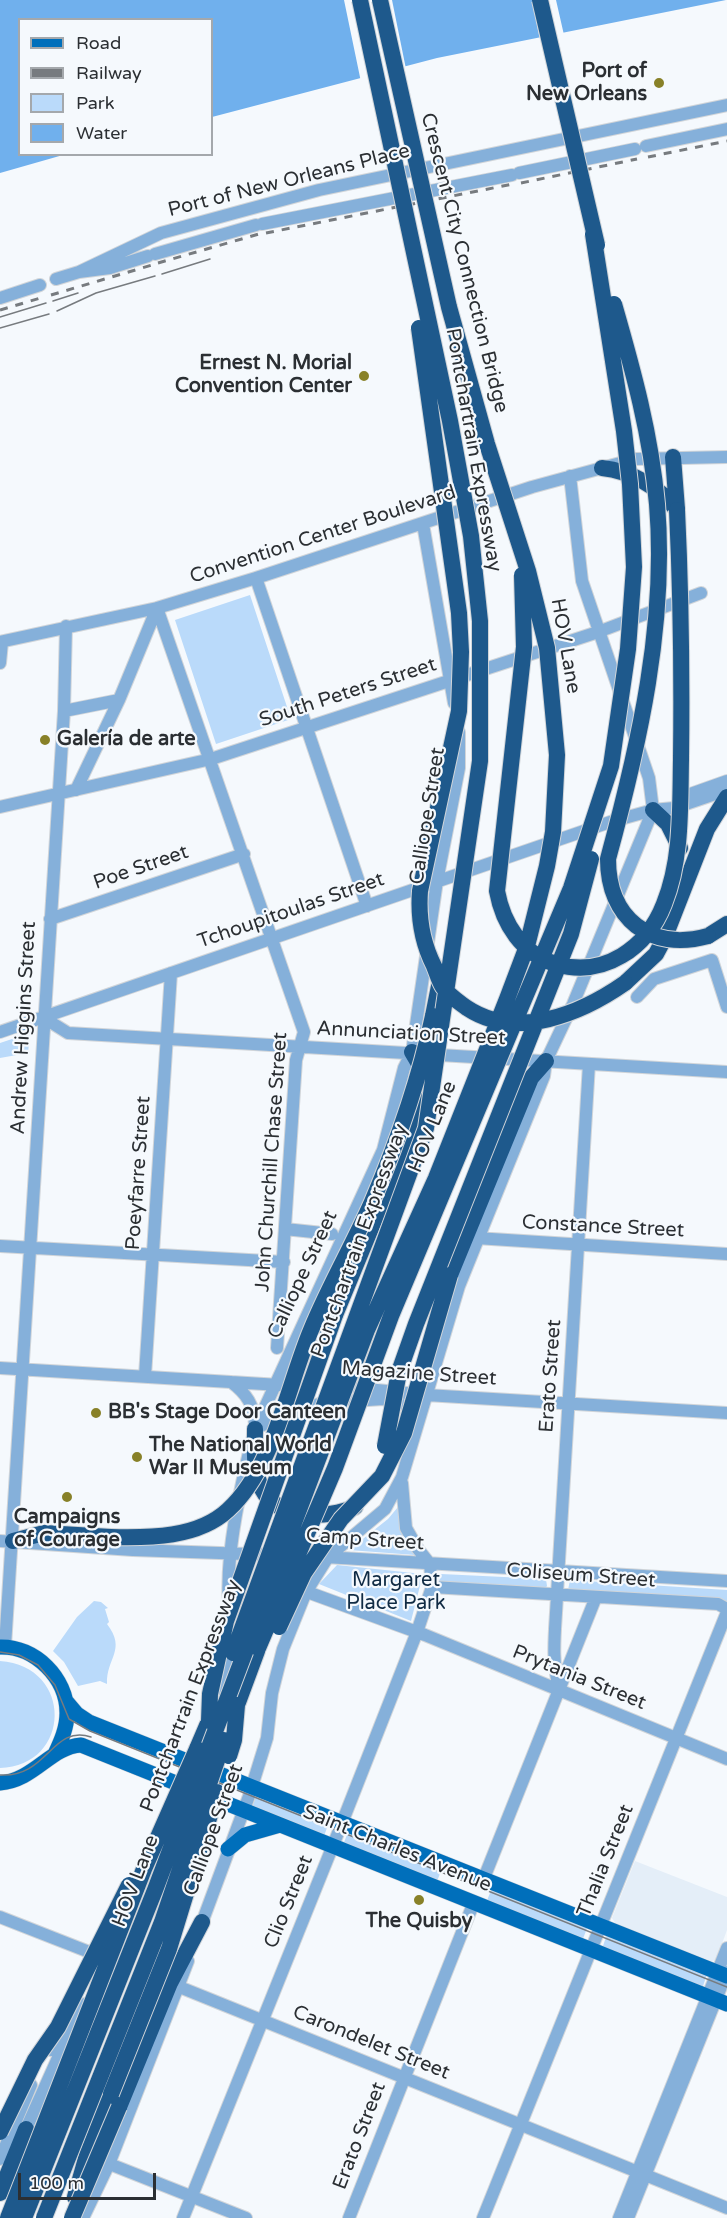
<!DOCTYPE html>
<html>
<head>
<meta charset="utf-8">
<style>
	body { margin:0 }
	#map { position:relative; width:727px; height:2218px; overflow:hidden; background:#f5f9fd; font-family:"Varela Round",sans-serif }
	canvas { display:block }
	.legend { position:absolute; left:18px; top:18px; width:195px; height:138px; box-sizing:border-box; background:#f5f9fd; border:2px solid #a4a8ac; margin:0; padding:8px 10px; list-style:none; font-size:18px; color:#2b2f33 }
	.legend li { display:flex; align-items:center; gap:12px; height:30px }
	.legend b { width:30px; border:2px solid #a4a8ac }
	.scale { position:absolute; left:18px; top:2173px; width:138px; height:27px; box-sizing:border-box; border:3px solid #2b2f33; border-top:0; padding-left:8px; font-size:18px; line-height:21px; white-space:nowrap; color:#2b2f33; -webkit-text-stroke:4px #f5f9fd; paint-order:stroke }
</style>
</head>
<body>
<div id="map">
<canvas width="727" height="2218"></canvas>
<ul class="legend">
<li><b style="height:8px;background:#006fbb"></b>Road</li>
<li><b style="height:8px;background:#777b7f"></b>Railway</li>
<li><b style="height:16px;background:#badafa"></b>Park</li>
<li><b style="height:16px;background:#70b0ed"></b>Water</li>
</ul>
<div class="scale">100 m</div>
</div>
<script>
const ctx = document.querySelector('canvas').getContext('2d');
ctx.lineJoin = 'round';
function fillPath(path, color) {
  ctx.fillStyle = color;
  ctx.fill(path, 'evenodd');
}
function strokePath(path, color, width, dash) {
  ctx.strokeStyle = color;
  ctx.lineWidth = width;
  ctx.lineCap = dash ? 'butt' : 'round';
  ctx.setLineDash(dash || []);
  ctx.stroke(path);
}
function label(font, color, halo, rows, align = 'center') {
  ctx.font = font + ' "Varela Round",sans-serif';
  ctx.lineWidth = 4.5;
  ctx.setLineDash([]);
  ctx.textBaseline = 'middle';
  ctx.strokeStyle = halo;
  ctx.fillStyle = color;
  for (const [text, x, y, turn = 0] of rows) {
    ctx.save();
    ctx.translate(x, y);
    ctx.rotate((+turn || 0) * Math.PI / 180);
    ctx.textAlign = isNaN(turn) ? turn : align;
    if (halo) ctx.strokeText(text, 0, 0);
    ctx.fillText(text, 0, 0);
    ctx.restore();
  }
}
fillPath(new Path2D(`
	M635 1861 727 1897V1930L716 1960 711 1961 617 1926 612 1918Z`), '#e4eef8');
fillPath(new Path2D(`
	M250 595 291 719 216 744 175 620Z
	M30 1033 28 1053 0 1058V1043Z
	M398 1507 404 1535 415 1555 349 1550 388 1519Z
	M337 1565 423 1574 411 1621 319 1584Z
	M441 1574 546 1579 547 1586 545 1589 439 1582Z
	M570 1580 727 1590V1603L568 1590Z
	M94 1601 101 1602 108 1608 105 1609 109 1622 107 1624C127 1650 106 1658 107 1684L100 1681 78 1686 64 1662 53 1651 77 1617Z
	M0 1661C74 1666 72 1766 0 1768Z
	M256 1796 328 1825 324 1836 252 1808Z
	M348 1832 442 1869 437 1881 343 1845Z
	M492 1888 588 1926 582 1941 486 1903Z
	M607 1934 707 1974 702 1989 602 1949Z`), '#badafa');
fillPath(new Path2D(`
	M0 0H726L437 58 212 117V20H20V154L63 155 0 173Z`), '#70b0ed');
fillPath(new Path2D(`
	M344 0H392L406 69 361 82Z
	M532 0H556L564 35 540 40Z`), '#f5f9fd');
const minor = new Path2D(`
	M646 146 727 129
	M519 173 635 149
	M262 224 512 175
	M155 254 256 225
	M148 256 110 268 79 272 161 233 319 190 727 105
	M56 279 79 272
	M0 298 40 285
	M423 524 454 703
	M256 578 367 906
	M157 608 304 1032 296 1060 277 1348
	M0 642 157 608 256 578 532 487 635 459 727 457
	M0 663 2 642
	M64 711 119 700
	M76 790 119 700 157 608
	M682 797 727 781
	M0 807 211 759 598 632 701 593
	M50 919 244 854
	M637 997 654 979 712 960 727 1007
	M44 1018 68 1033 727 1072
	M0 1032 610 822 653 810 674 808 727 790
	M285 1229 332 1234
	M476 1238 727 1254
	M0 1246 284 1262
	M0 1368 280 1385
	M145 1376 171 973
	M231 1382C247 1394 254 1405 255 1425
	M357 1388 426 1395 727 1413
	M353 1401 383 1399 400 1404
	M255 1429C279 1416 304 1405 332 1402
	M0 1541 133 1550 277 1555
	M325 1557 727 1581
	M432 1587 718 1604 727 1609
	M299 1589 425 1635 727 1759
	M229 1605C225 1555 242 1478 255 1429L383 1150 404 1068 412 1052 437 881 459 768V732
	M5 1646 64 711 66 626
	M560 1691C550 1660 556 1626 557 1594L589 1064
	M217 1693 232 1643
	M484 1878 596 1597
	M0 1917 102 1957
	M200 1928 249 1796 267 1738 272 1693 283 1649 306 1592 328 1557 385 1509 402 1477 459 1286 544 1076 546 1061 573 1004 653 810 649 778 582 581 570 476
	M172 1984 727 2208
	M51 2050 85 2004
	M26 2129 66 2040
	M0 2159 31 2085
	M102 2161 246 2218
	M83 2218 109 2164 188 1961
	M183 2218 342 1823 417 1632 432 1587 430 1564 418 1549 406 1528 402 1483
	M349 2218 474 1902
	M483 2218 727 1612
	M619 2218 727 1948
	M628 2218 727 1972`);
const major = new Path2D(`
	M0 1647C35 1646 67 1678 67 1713 67 1728 61 1741 55 1754
	M66 1701 77 1714 89 1722 727 1976
	M0 1783C35 1780 50 1747 81 1745L727 2004
	M228 1849 245 1835 280 1825`);
const highway = new Path2D(`
	M673 457 677 509
	M602 468C631 471 659 487 677 510
	M653 810 668 824 680 848
	M708 936 727 924
	M625 983 656 954 664 939 707 829 727 797
	M433 1016 441 976
	M450 1275 531 1078 546 1061
	M335 1315 413 1127 420 1097 422 1069 412 1052
	M255 1429C255 1447 253 1472 262 1489 278 1520 328 1519 355 1507
	M13 1541 44 1533 111 1537
	M237 1705 257 1651
	M197 1749 209 1721
	M119 2107 170 1983 202 1922
	M0 2193 26 2129
	M75 2197 87 2155 111 2094`);
strokePath(minor, '#d1d5d9', 14);
strokePath(major, '#d1d5d9', 16);
strokePath(highway, '#d1d5d9', 18);
strokePath(minor, '#85b0da', 12);
strokePath(major, '#006fbb', 15);
strokePath(highway, '#1e598c', 16);
strokePath(new Path2D(`
	M162 274 210 259
	M53 301 78 293
	M57 311 96 293 155 276
	M0 317 46 303
	M0 328 49 314
	M0 1652 19 1655 38 1665 55 1685 69 1719 90 1731 727 1987
	M0 1775C48 1778 52 1724 91 1737`), '#777b7f', 1.5);
strokePath(new Path2D(`
	M648 157 727 141
	M521 183 637 159
	M266 233 513 184
	M158 263 259 234
	M51 295 152 265
	M0 310 44 297`), '#777b7f', 3, [8, 8]);
const highwayBridge = new Path2D(`
	M540 0 597 245
	M614 304C633 370 651 435 657 504 667 623 639 745 608 859 608 918 650 952 708 936
	M419 328 459 613 461 652 459 711 420 891C418 917 422 942 434 966 437 973 439 981 443 987 449 996 459 1002 467 1008 517 1041 582 1013 625 983
	M522 575 524 647 497 891C503 924 522 954 556 964 604 978 647 948 664 904 682 859 680 809 681 760 682 677 681 593 677 510
	M385 1446 399 1372 416 1324 571 934 591 859
	M111 1537C149 1538 198 1538 228 1510 274 1468 287 1387 311 1330 329 1286 353 1245 372 1202 398 1141 419 1081 433 1016
	M279 1627 304 1573 341 1519 382 1476 404 1433 450 1275
	M258 1648 335 1468 391 1316 571 888 611 766 628 649 634 567 630 484 624 431 593 234
	M233 1653 426 1128 480 761V621L471 536 450 421 360 0
	M209 1721 210 1694 226 1621 335 1315
	M229 1756 234 1740 237 1705
	M111 2094 169 1949 217 1792
	M0 2132 35 2060 58 2027 129 1885
	M8 2218 144 1869 197 1749
	M24 2218 155 1890 367 1330 436 1178 507 999 527 946 547 866 553 832 557 755 547 648 528 571 487 444 449 307 380 0
	M44 2218 162 1922 224 1740
	M72 2218 119 2107`);
strokePath(highwayBridge, '#d1d5d9', 18, []);
strokePath(highwayBridge, '#1e598c', 16);
for (const [x, y, r, color] of [
	[659,83,6,"#888128"],
	[364,376,6,"#888128"],
	[45,740,6,"#888128"],
	[96,1413,6,"#888128"],
	[137,1457,6,"#888128"],
	[67,1497,6,"#888128"],
	[419,1900,6,"#888128"]
]) {
  const dot = new Path2D();
  dot.arc(x, y, r, 0, 2 * Math.PI);
  ctx.fillStyle = color;
  ctx.fill(dot);
  strokePath(dot, '#f5f9fd', 2);
}
label('bold 20px', '#2b2f33', '#f5f9fd', [
	["Port of",647,72,"right"],
	["New Orleans",647,95,"right"],
	["Ernest N. Morial",352,364,"right"],
	["Convention Center",352,387,"right"],
	["Galería de arte",57,740],
	["BB's Stage Door Canteen",108,1413],
	["The National World",149,1446],
	["War II Museum",149,1469],
	["Campaigns",67,1518,"center"],
	["of Courage",67,1541,"center"],
	["The Quisby",419,1922,"center"]
], 'left');
label('20px', '#2b2f33', '#f5f9fd', [
	["Port of New Orleans Place",289,181,-14],
	["Crescent City Connection Bridge",464,263,76],
	["Pontchartrain Expressway",473,450,80],
	["Convention Center Boulevard",323,535,-18],
	["HOV Lane",565,646,80],
	["South Peters Street",348,693,-18],
	["Calliope Street",428,816,-81],
	["Poe Street",141,868,-19],
	["Tchoupitoulas Street",291,911,-19],
	["Andrew Higgins Street",24,1028,-87],
	["Annunciation Street",411,1034,3],
	["HOV Lane",433,1127,-68],
	["John Churchill Chase Street",272,1162,-86],
	["Poeyfarre Street",139,1173,-86],
	["Constance Street",603,1227,3],
	["Pontchartrain Expressway",360,1241,-70],
	["Calliope Street",303,1275,-65],
	["Magazine Street",419,1374,4],
	["Erato Street",551,1376,-86],
	["Camp Street",365,1540,4],
	["Coliseum Street",581,1576,4],
	["Prytania Street",579,1678,22],
	["Pontchartrain Expressway",191,1696,-69],
	["Calliope Street",214,1830,-70],
	["Saint Charles Avenue",397,1849,22],
	["Thalia Street",606,1861,-68],
	["HOV Lane",136,1881,-69],
	["Clio Street",289,1902,-68],
	["Carondelet Street",371,2043,22],
	["Erato Street",360,2136,-69]
]);
label('20px', '#102b44', '#f5f9fd', [
	["Margaret",396,1581],
	["Place Park",396,1604]
]);
</script>
</body>
</html>
